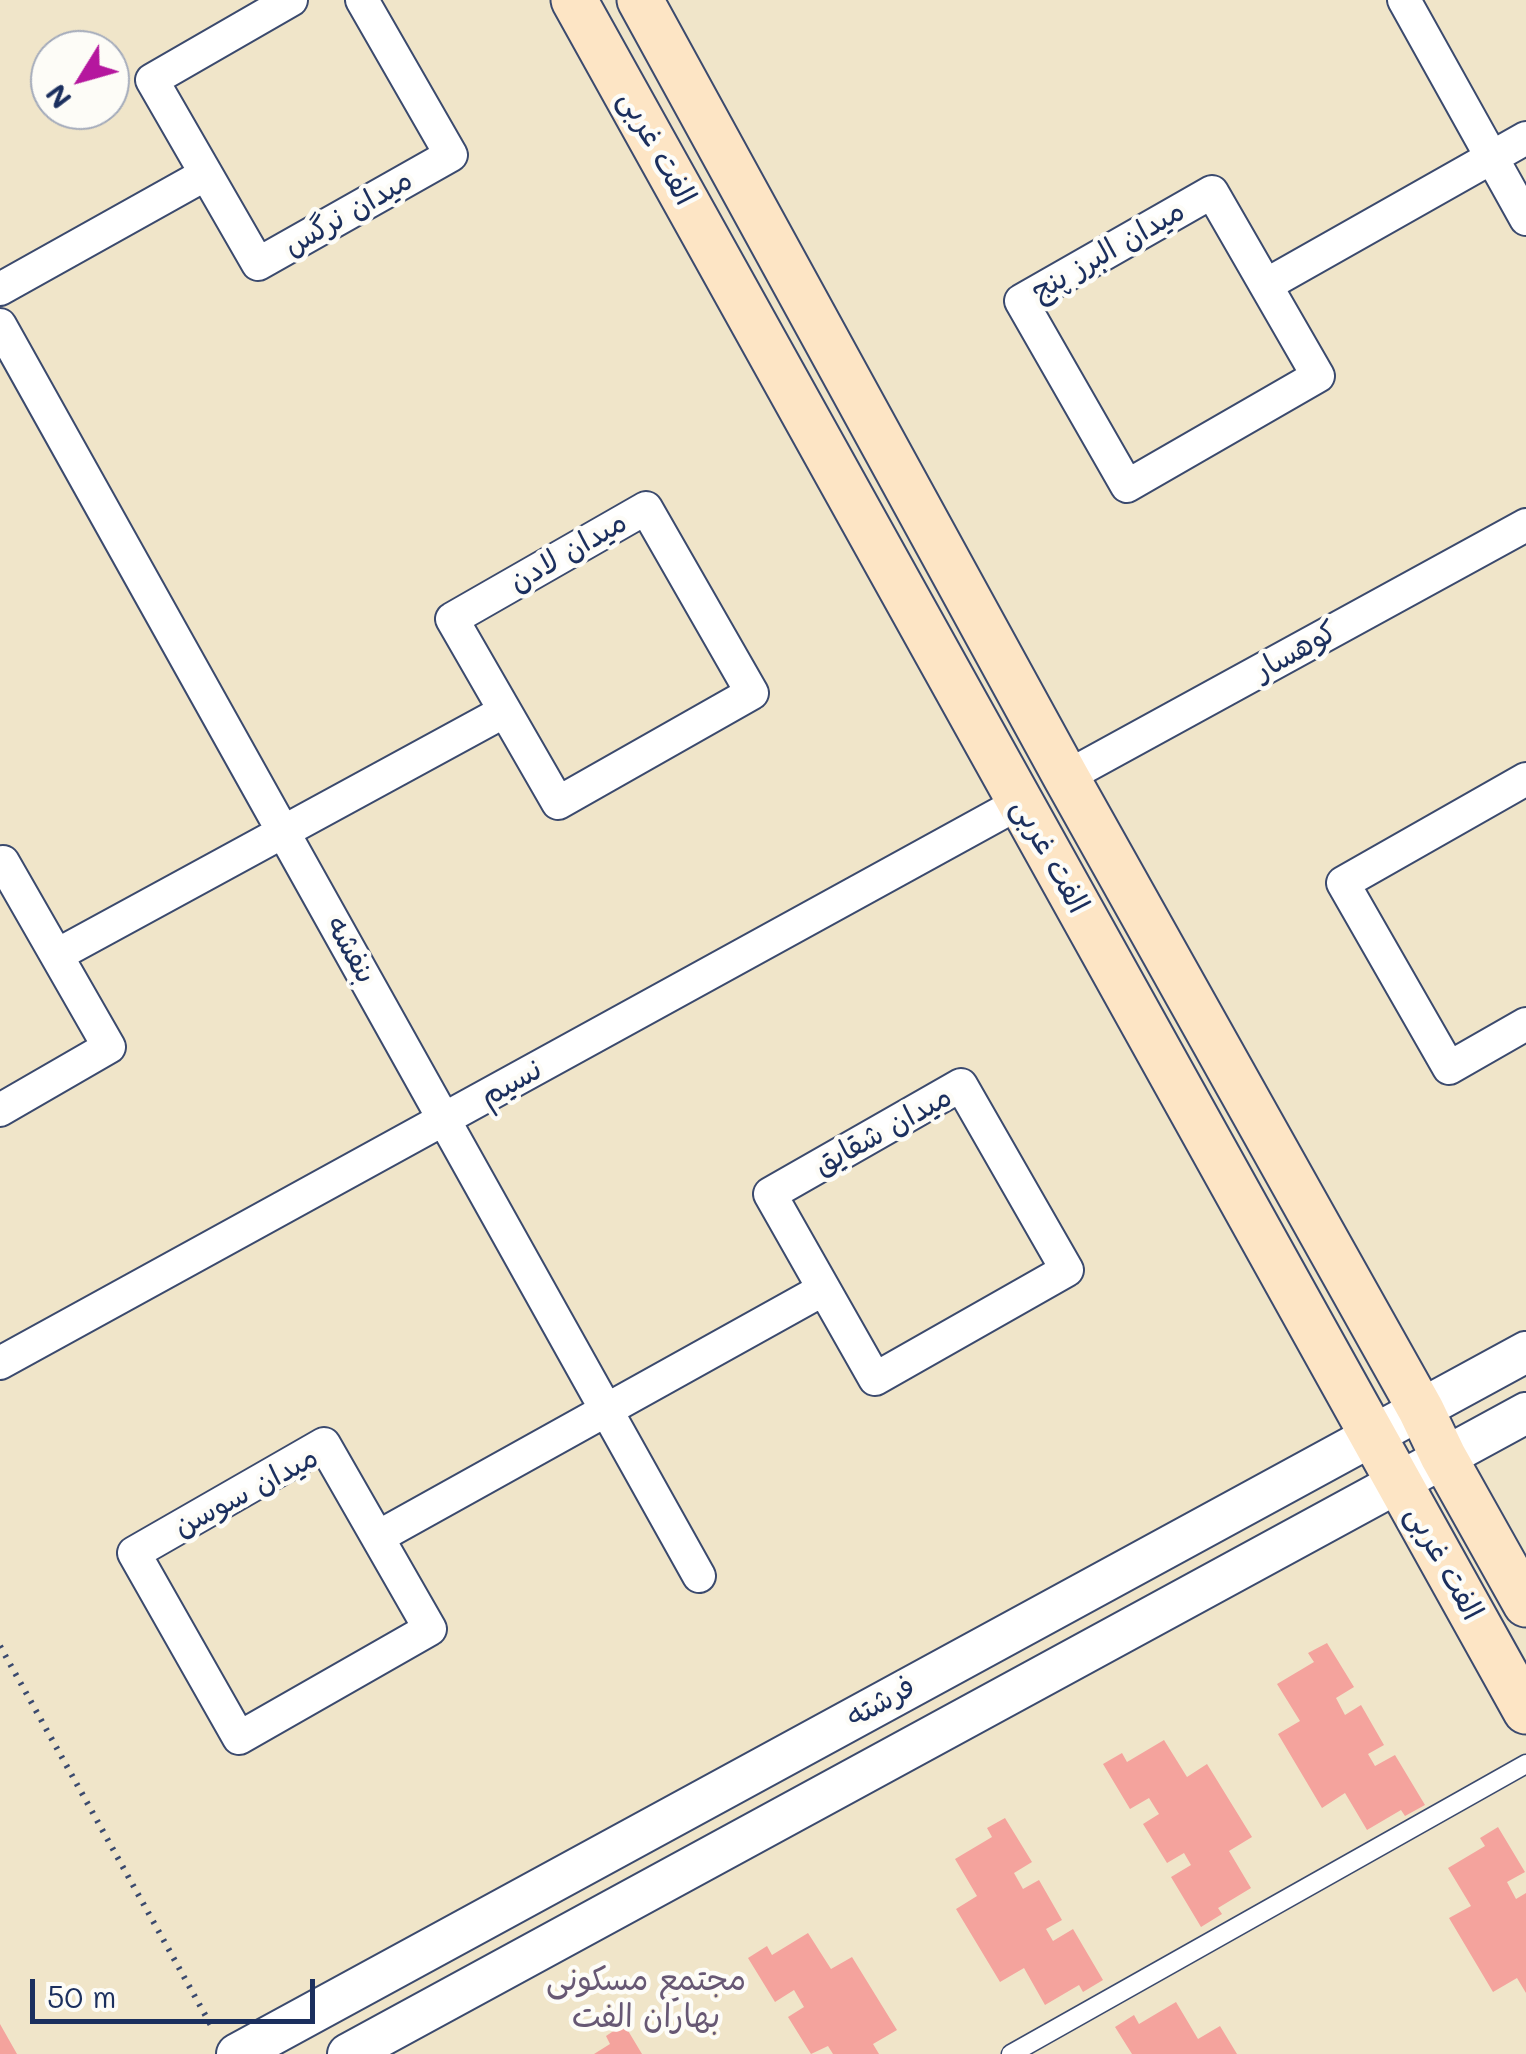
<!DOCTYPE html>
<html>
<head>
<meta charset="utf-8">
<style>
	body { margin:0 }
	#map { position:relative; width:1526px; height:2054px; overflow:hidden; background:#f0e5c9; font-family:Mali,sans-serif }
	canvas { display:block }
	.north { position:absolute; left:30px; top:30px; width:100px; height:100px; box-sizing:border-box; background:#fdfcf7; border:2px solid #a3aaba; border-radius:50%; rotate:233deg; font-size:28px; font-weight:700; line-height:40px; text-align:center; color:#1b2f5e }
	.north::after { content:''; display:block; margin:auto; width:35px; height:45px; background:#b5179e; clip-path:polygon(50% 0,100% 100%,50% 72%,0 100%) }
	.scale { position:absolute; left:30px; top:1979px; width:285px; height:45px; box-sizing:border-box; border:5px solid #1b2f5e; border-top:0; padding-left:12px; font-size:30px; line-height:35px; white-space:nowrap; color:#1b2f5e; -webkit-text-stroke:8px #fdfcf7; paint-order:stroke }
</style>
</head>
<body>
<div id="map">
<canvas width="1526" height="2054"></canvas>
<div class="north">N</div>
<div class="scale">50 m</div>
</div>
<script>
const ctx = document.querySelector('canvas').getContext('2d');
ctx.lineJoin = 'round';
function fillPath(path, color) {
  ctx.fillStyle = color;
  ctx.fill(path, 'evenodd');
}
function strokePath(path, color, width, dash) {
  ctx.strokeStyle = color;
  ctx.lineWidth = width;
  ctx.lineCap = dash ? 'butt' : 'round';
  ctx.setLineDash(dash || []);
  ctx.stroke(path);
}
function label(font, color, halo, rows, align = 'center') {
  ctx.font = font + ' Mali,"Playpen Sans Arabic",sans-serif';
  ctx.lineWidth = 9;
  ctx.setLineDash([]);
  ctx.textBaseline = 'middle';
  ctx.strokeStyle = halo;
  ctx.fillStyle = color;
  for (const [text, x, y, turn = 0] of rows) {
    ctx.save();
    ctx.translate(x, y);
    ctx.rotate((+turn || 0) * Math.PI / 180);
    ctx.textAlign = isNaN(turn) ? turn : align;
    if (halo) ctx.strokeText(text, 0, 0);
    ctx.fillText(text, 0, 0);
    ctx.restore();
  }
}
fillPath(new Path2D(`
	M1327 1643 1354 1687 1336 1698 1345 1715 1361 1705 1384 1745 1368 1754 1375 1766 1395 1755 1425 1805 1405 1816 1401 1810 1367 1830 1345 1793 1322 1808 1278 1734 1300 1721 1277 1684 1314 1662 1308 1653Z
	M1164 1740 1187 1777 1207 1764 1252 1837 1229 1851 1251 1888 1218 1908 1222 1914 1201 1927 1171 1877 1191 1865 1184 1853 1167 1863 1143 1824 1159 1814 1149 1798 1130 1809 1103 1764 1122 1753 1127 1762Z
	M1005 1818 1032 1862 1014 1873 1023 1889 1039 1880 1062 1920 1046 1929 1053 1941 1073 1929 1103 1980 1083 1992 1079 1985 1045 2005 1024 1968 1000 1982 956 1909 977 1896 955 1859 992 1837 987 1828Z
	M1498 1827 1525 1872 1507 1882 1516 1899 1526 1893V1993L1517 1978 1493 1992 1449 1918 1471 1906 1448 1868 1485 1846 1480 1838Z
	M808 1933 831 1969 852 1957 897 2030 873 2044 879 2054H833L828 2046 811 2054 788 2017 804 2007 794 1990 775 2002 748 1958 767 1946 772 1955Z
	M1176 2002 1198 2039 1220 2026 1237 2054H1132L1115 2027 1134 2015 1139 2024Z
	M0 2024 17 2054H0Z
	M624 2024 642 2054H594L610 2044 606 2036Z`), '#f4a39d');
const service = new Path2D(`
	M1011 2054 1526 1764`);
const minor = new Path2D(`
	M291 0 152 80 258 264 451 155 362 0
	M1404 0 1526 219
	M1212 192 1318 376 1127 486 1021 301Z
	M1266 285 1526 138
	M0 289 206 174
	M0 325 699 1576
	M646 508 752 693 558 803 452 619Z
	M1066 777 1526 525
	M1526 779 1343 883 1449 1068 1526 1024
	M0 864 3 862 109 1047 0 1110
	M57 955 505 711
	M961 1085 1067 1270 875 1379 770 1194Z
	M0 1363 1021 802
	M324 1444 430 1629 239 1738 134 1553Z
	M378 1537 824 1289`);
const tertiary = new Path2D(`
	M237 2054 1526 1352
	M348 2054 1526 1413`);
const secondary = new Path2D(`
	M574 0 1526 1711
	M640 0 1066 777 1421 1410 1443 1456 1526 1604`);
strokePath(service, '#3b4a6e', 21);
strokePath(minor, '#3b4a6e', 36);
strokePath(tertiary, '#3b4a6e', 44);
strokePath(secondary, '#3b4a6e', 49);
strokePath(new Path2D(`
	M0 1646 213 2029`), '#3b4a6e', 6, [2.5, 8]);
strokePath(service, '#fff', 18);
strokePath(minor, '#fff', 32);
strokePath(tertiary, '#fff', 40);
strokePath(secondary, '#fde5c5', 45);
label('30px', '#1b2f5e', '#fdfcf7', [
	["الفت غربی",657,148,61],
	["میدان نرگس",348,213,-30],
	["میدان البرز پنج",1108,251,-30],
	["میدان لادن",568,552,-30],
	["کوهسار",1296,651,-29],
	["الفت غربی",1050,856,61],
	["بنفشه",351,950,61],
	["نسیم",511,1083,-29],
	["میدان شقایق",883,1131,-29],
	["میدان سوسن",246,1492,-28],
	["الفت غربی",1444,1563,61],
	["فرشته",881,1702,-29]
]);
label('32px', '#675874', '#fdfcf7', [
	["مجتمع مسکونی",646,1980],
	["بهاران الفت",646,2017]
]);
</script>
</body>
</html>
